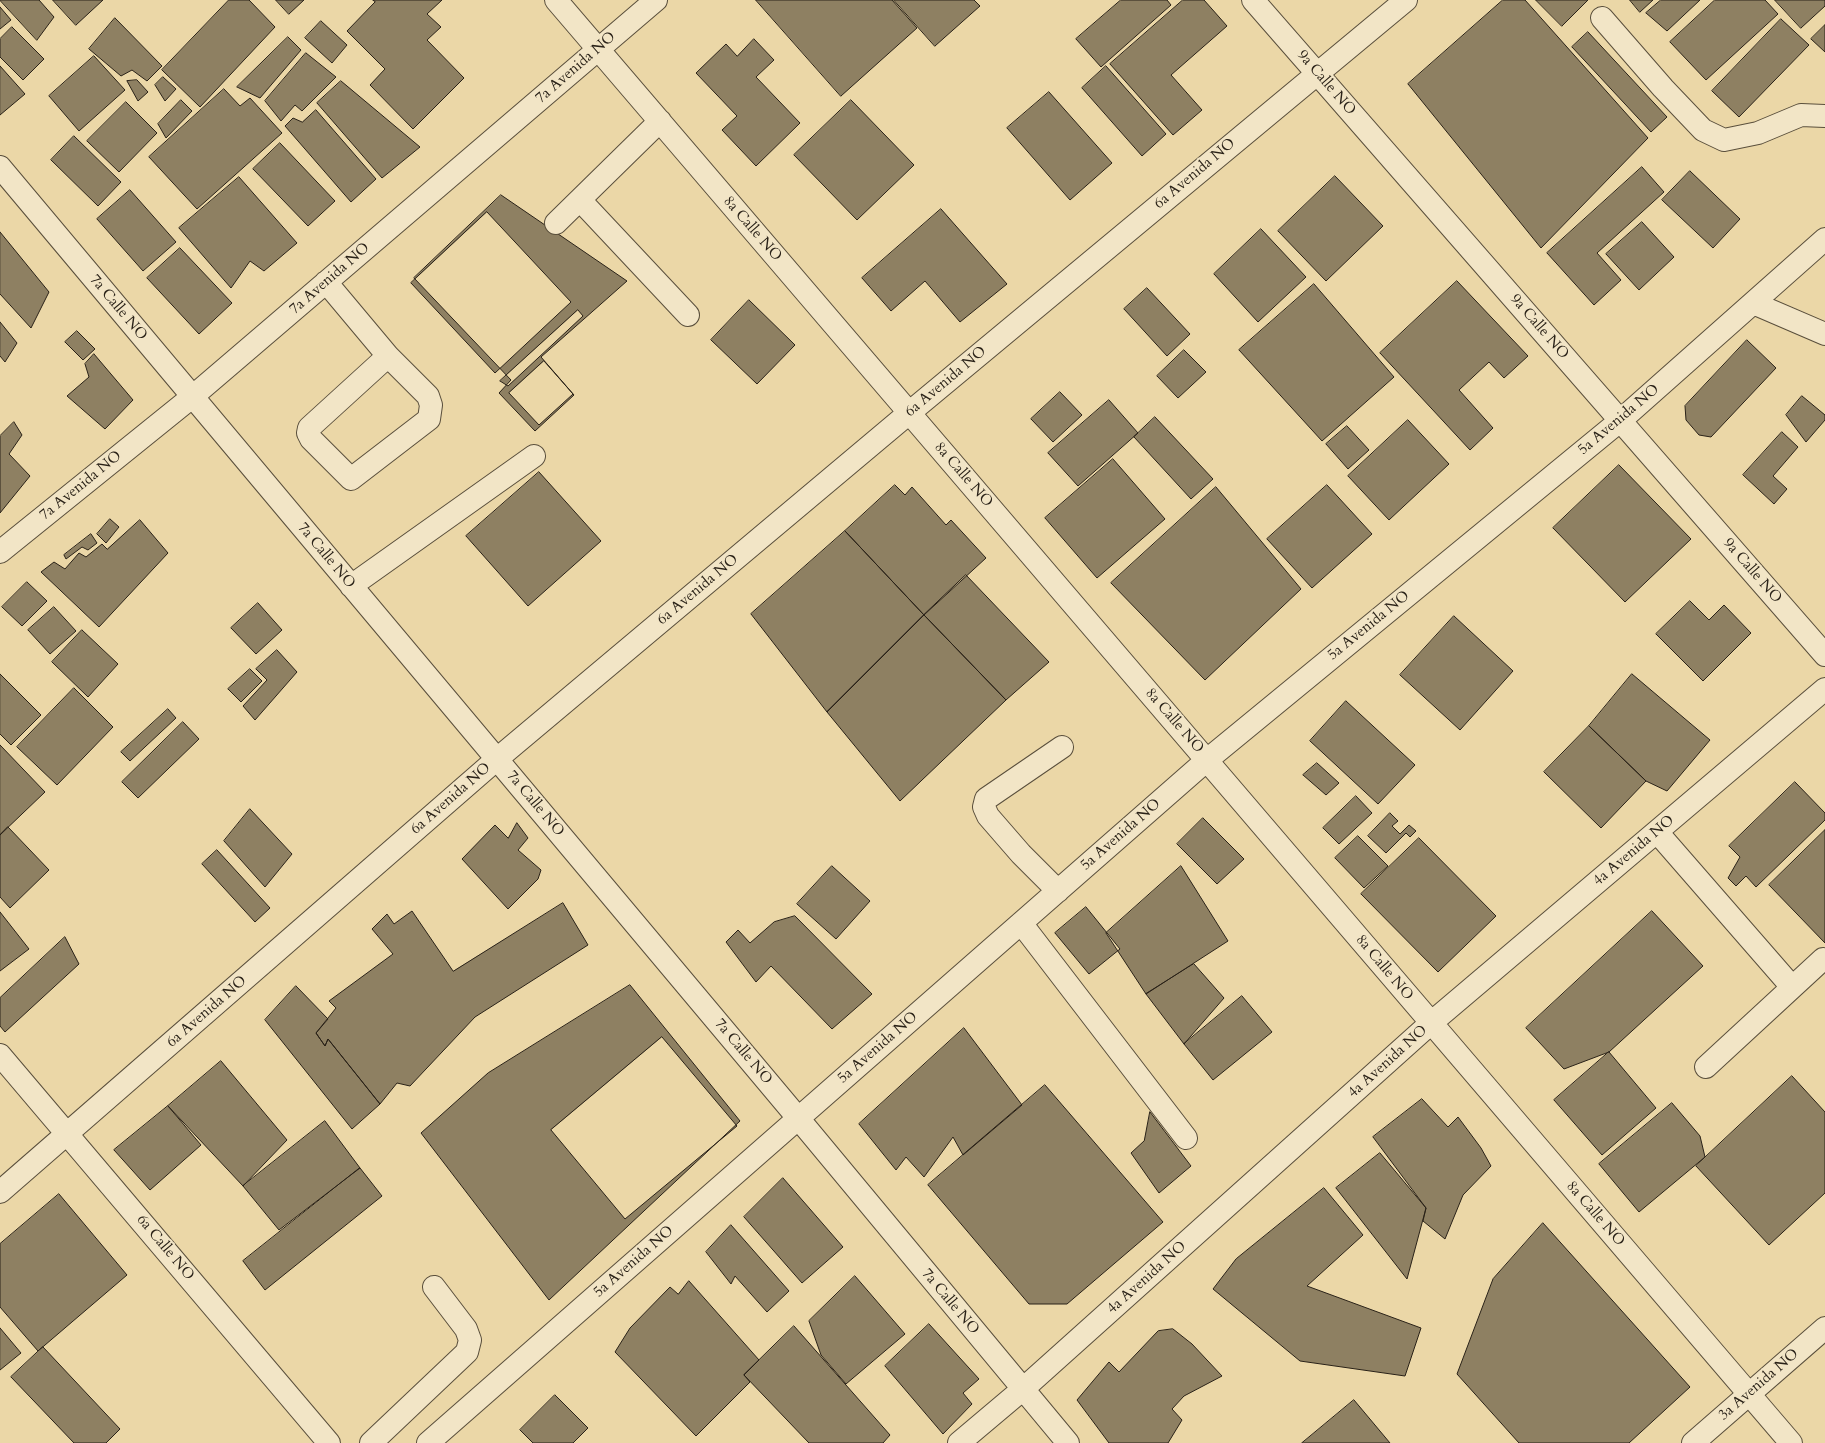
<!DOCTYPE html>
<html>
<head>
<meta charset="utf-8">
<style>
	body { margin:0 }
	canvas { display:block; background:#ebd7a7 }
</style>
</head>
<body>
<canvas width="1825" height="1443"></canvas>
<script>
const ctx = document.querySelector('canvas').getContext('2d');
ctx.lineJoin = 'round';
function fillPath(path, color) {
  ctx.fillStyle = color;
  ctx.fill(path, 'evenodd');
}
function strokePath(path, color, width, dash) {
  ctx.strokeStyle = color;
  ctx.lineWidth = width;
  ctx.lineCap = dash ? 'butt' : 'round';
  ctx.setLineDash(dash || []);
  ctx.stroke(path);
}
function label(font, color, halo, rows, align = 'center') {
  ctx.font = font + ' Cardo,serif';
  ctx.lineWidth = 4;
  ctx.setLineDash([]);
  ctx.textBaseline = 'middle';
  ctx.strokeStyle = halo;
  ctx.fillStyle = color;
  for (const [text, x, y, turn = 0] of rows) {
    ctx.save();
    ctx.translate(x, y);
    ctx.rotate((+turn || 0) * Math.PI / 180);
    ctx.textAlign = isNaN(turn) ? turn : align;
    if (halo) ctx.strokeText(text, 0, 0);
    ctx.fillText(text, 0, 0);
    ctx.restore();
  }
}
const building = new Path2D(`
	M0 0H39L54 17 37 40Z
	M53 0H103L76 25Z
	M229 0H249L275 27 200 107 162 70Z
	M276 0H304L289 14Z
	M373 0H442L427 14 441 27 427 40 464 78 413 129 370 85 385 69 347 31 375 2Z
	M756 0H892L917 28 841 96Z
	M894 0H974L980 6 935 46Z
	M1121 0H1167L1171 5 1101 67 1076 39Z
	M1183 0H1204L1227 26 1171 75 1202 110 1173 135 1110 64Z
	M1503 0H1525L1648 138 1541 248 1408 84Z
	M1536 0H1588L1562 26Z
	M1630 0H1653L1640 12Z
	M1661 0H1700L1667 31 1646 13Z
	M1715 0H1765L1778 14 1706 80 1670 42Z
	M1775 0H1825V6L1801 28Z
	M0 7 11 20 0 29Z
	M115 18 162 66 147 81 132 70 121 76 89 49Z
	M1781 19 1809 45 1739 117 1712 91Z
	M321 21 347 45 332 63 305 38Z
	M1825 25V52L1811 39Z
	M12 27 44 59 23 80 0 57V39Z
	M1588 32 1667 117 1651 132 1572 47Z
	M288 37 301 50 260 98 237 87Z
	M754 39 774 60 756 77 800 123 756 166 722 130 737 116 696 73 726 44 737 56Z
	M306 53 336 77 302 111 295 105 281 121 265 101Z
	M94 56 125 90 79 131 49 96Z
	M0 66 25 94 0 115Z
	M1106 66 1166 134 1142 156 1082 88Z
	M163 77 176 89 165 101 155 85Z
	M137 80 148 92 138 101 127 81Z
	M341 81 420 147 382 178 317 103Z
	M224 89 240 106 250 98 282 133 197 209 149 157Z
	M1049 92 1112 163 1070 200 1007 128Z
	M181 100 192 111 166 138 158 124Z
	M851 100 914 165 857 220 794 155Z
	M126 102 157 133 119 172 87 141Z
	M316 110 376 179 351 202 285 126 293 118 302 122Z
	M74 136 121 182 98 206 51 160Z
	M280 143 335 201 308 226 253 169Z
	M1642 167 1664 192 1597 253 1621 280 1594 305 1547 253Z
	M1690 171 1740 219 1713 248 1662 200Z
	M1335 176 1383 226 1326 281 1278 231Z
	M239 177 297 243 264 271 250 261 231 288 179 228Z
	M130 190 176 242 143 271 97 219Z
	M501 195 627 281 541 357 574 395 535 431 499 393 511 380 414 278Z
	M941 209 1007 284 960 322 925 281 891 311 862 278Z
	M487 212 571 302 495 373 411 283Z
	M1642 222 1674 257 1639 290 1606 254Z
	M1261 229 1306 277 1258 322 1214 274Z
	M0 232 49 292 31 328 0 294Z
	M180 248 232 303 199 334 147 278Z
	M1457 281 1528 356 1504 378 1489 362 1459 390 1493 428 1470 450 1380 353Z
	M1314 284 1394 377 1322 441 1239 350Z
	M1147 288 1190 334 1167 356 1124 309Z
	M749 300 795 345 757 384 711 340Z
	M578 310 583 316 508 386 500 381Z
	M0 322 17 343 5 362 0 356Z
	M77 331 95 349 83 360 65 342Z
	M1747 340 1776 368 1711 437 1699 435 1686 420 1685 406Z
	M1184 350 1206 372 1178 398 1157 376Z
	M94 354 133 400 105 429 67 396 89 377 85 364Z
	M544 361 573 394 539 425 509 393Z
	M1060 392 1082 415 1053 442 1031 419Z
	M1802 396 1825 415V420L1806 442 1786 415Z
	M1109 400 1138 433 1078 486 1048 453Z
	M1155 417 1213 479 1191 499 1134 437Z
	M1408 420 1449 464 1389 520 1348 476Z
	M14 422 22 435 9 454 30 476 0 513V436Z
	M1347 426 1369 450 1348 469 1326 444Z
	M1782 432 1798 447 1773 476 1787 489 1774 504 1743 475Z
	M1113 459 1165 519 1097 578 1045 518Z
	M1619 465 1691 539 1625 602 1553 528Z
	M539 472 601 541 528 606 466 536Z
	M895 485 905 495 912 487 946 525 951 520 986 558 924 615 845 531Z
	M1327 485 1372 534 1312 588 1267 539Z
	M1216 487 1301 589 1205 680 1111 583Z
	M110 519 119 527 106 543 97 534Z
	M140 520 168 553 99 627 41 572 54 562 65 569 79 553 86 557 102 544 107 549Z
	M845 531 924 615 827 712 751 614Z
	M91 534 97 543 88 550 82 547 66 559 64 555Z
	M966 575 1049 662 1006 700 924 615Z
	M27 582 47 601 22 626 2 607Z
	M1690 601 1709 620 1724 605 1751 633 1703 681 1656 634Z
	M258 603 282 630 256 654 231 628Z
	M54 607 76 631 50 654 28 630Z
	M924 615 1006 700 900 801 827 712Z
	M1454 616 1513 671 1460 730 1400 675Z
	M82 630 118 664 88 697 52 662Z
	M277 650 297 672 255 720 243 706 267 680 256 669Z
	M250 669 262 681 241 702 228 689Z
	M0 674 41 715 11 745 0 734Z
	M1632 674 1710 740 1667 791 1646 781 1589 726Z
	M74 688 113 727 57 785 17 747Z
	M1346 701 1415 765 1378 804 1310 741Z
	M168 709 176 718 130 761 121 752Z
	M183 722 199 739 138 798 122 782Z
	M1589 726 1646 781 1601 828 1544 772Z
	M0 745 45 792 0 835Z
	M1317 763 1339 783 1326 795 1303 775Z
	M1795 782 1825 813V820L1756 887 1746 876 1736 886 1728 878 1740 857 1729 846Z
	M1356 796 1372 813 1339 844 1323 828Z
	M250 809 292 854 265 887 224 841Z
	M1390 813 1398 821 1392 826 1400 834 1409 825 1416 831 1410 837 1406 833 1386 853 1368 836Z
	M1203 818 1244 859 1217 884 1177 844Z
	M517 823 528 838 518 850 541 870 538 879 508 909 462 859 495 825 508 838Z
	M8 827 49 870 10 908 0 897V835Z
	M1825 830V943L1769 885Z
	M1358 836 1388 866 1364 888 1335 858Z
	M1419 838 1496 916 1438 972 1361 894Z
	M217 850 270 908 255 922 202 864Z
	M832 866 870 901 836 939 797 904Z
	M1181 866 1228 941 1146 994 1106 933Z
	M563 903 588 945 475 1017 410 1086 397 1083 380 1104 328 1039 325 1046 316 1033 336 1008 329 1001 393 954 372 929 387 914 394 924 412 911 453 971Z
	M1086 907 1120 949 1089 974 1055 933Z
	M1652 911 1703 966 1609 1052 1564 1069 1526 1028Z
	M0 912 29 949 0 971Z
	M795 916 872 994 832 1029 771 966 756 982 726 942 738 930 750 943 774 922Z
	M65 937 79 964 5 1032 0 1026V998Z
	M1194 964 1224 998 1184 1044 1146 994Z
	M630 985 740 1121 549 1300 421 1133 488 1073Z
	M296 986 328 1019 316 1033 325 1046 328 1039 380 1104 352 1129 265 1020Z
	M1242 996 1272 1032 1213 1080 1184 1044Z
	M964 1028 1022 1105 963 1155 953 1137 924 1177 906 1157 896 1170 859 1124Z
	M662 1037 737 1126 625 1219 551 1130Z
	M1609 1052 1656 1108 1602 1155 1554 1100Z
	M221 1061 287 1140 243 1186 168 1106Z
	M1792 1076 1825 1112V1193L1769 1245 1696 1166Z
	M1045 1085 1163 1222 1067 1304H1029L928 1185Z
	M1422 1099 1448 1127 1458 1117 1481 1148 1491 1166 1463 1195 1445 1239 1423 1221 1426 1208 1373 1137Z
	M1672 1103 1700 1136 1705 1157 1639 1212 1599 1164Z
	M168 1106 201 1145 150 1190 114 1150Z
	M1150 1112 1191 1166 1159 1193 1131 1153 1144 1141Z
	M325 1121 360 1168 279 1230 243 1186Z
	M1380 1153 1426 1208 1407 1279 1336 1188Z
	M360 1168 382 1196 265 1290 243 1261Z
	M783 1178 843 1247 802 1283 744 1217Z
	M1324 1188 1363 1235 1307 1286 1421 1328 1405 1376 1300 1361 1213 1289 1236 1259Z
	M59 1194 127 1275 38 1351 0 1307V1244Z
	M1543 1223 1690 1387 1629 1443H1519L1457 1374 1493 1279Z
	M731 1225 789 1291 767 1312 735 1276 731 1284 706 1252Z
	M855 1276 905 1334 846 1384 821 1355 809 1321Z
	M689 1281 759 1360 744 1375 750 1382 696 1436 615 1352 630 1328 670 1287 678 1294Z
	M929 1324 979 1379 963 1393 972 1404 943 1434 885 1366Z
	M794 1326 890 1435 883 1443H809L744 1375Z
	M0 1328 21 1353 0 1370Z
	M1173 1329 1192 1344 1222 1376 1184 1396 1172 1409 1182 1420 1168 1443H1109L1077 1400 1109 1362 1119 1372 1158 1331Z
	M43 1347 120 1429 106 1443H74L11 1377Z
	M555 1395 588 1428 573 1443H533L520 1430Z
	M1354 1400 1390 1443H1302Z`);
fillPath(building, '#8e8062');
strokePath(building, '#2a2218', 1);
const minor = new Path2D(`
	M556 0 1791 1443
	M1253 0 1825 655
	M1602 18 1663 88 1703 130 1724 140 1758 133 1801 115 1825 116
	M0 167 798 1118 1068 1443
	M580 200 688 315
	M556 223 660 121
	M326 282 388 356 428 396 431 405 429 419 351 479 311 439 308 433 309 428 388 356
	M1753 303 1825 334
	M0 552 192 397 656 0
	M351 586 534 456
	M1657 832 1792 987
	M1058 891 1021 854 988 816 984 807 986 799 1062 747
	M1021 923 1186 1138
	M0 1055 329 1443
	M1706 1067 1823 959
	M0 1192 497 759 909 413 1406 0
	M371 1443 467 1352 470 1340 466 1329 434 1287
	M428 1443 1207 760 1621 420 1825 239
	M959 1443 1023 1389 1431 1023 1825 689
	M1693 1443 1825 1328`);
strokePath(minor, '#5a4f3c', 24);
strokePath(minor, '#f2e5c6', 22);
label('15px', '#2a2218', '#f2e5c6', [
	["7a Avenida NO",576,68,-41],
	["9a Calle NO",1326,83,49],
	["6a Avenida NO",1195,174,-40],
	["8a Calle NO",752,229,49],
	["7a Avenida NO",330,279,-41],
	["7a Calle NO",118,308,50],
	["9a Calle NO",1539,327,49],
	["6a Avenida NO",946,382,-40],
	["5a Avenida NO",1619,420,-40],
	["8a Calle NO",963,475,49],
	["7a Avenida NO",81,486,-39],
	["7a Calle NO",326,556,50],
	["9a Calle NO",1752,571,49],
	["6a Avenida NO",698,590,-40],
	["5a Avenida NO",1369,626,-39],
	["8a Calle NO",1174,721,49],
	["6a Avenida NO",451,799,-41],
	["7a Calle NO",535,804,50],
	["5a Avenida NO",1121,835,-41],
	["4a Avenida NO",1634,851,-40],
	["8a Calle NO",1384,968,50],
	["6a Avenida NO",207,1012,-41],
	["5a Avenida NO",878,1048,-41],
	["7a Calle NO",743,1052,50],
	["4a Avenida NO",1388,1062,-42],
	["8a Calle NO",1595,1214,49],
	["6a Calle NO",165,1248,50],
	["5a Avenida NO",634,1262,-41],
	["4a Avenida NO",1147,1278,-42],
	["7a Calle NO",950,1302,50],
	["3a Avenida NO",1759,1385,-41]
]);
</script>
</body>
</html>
